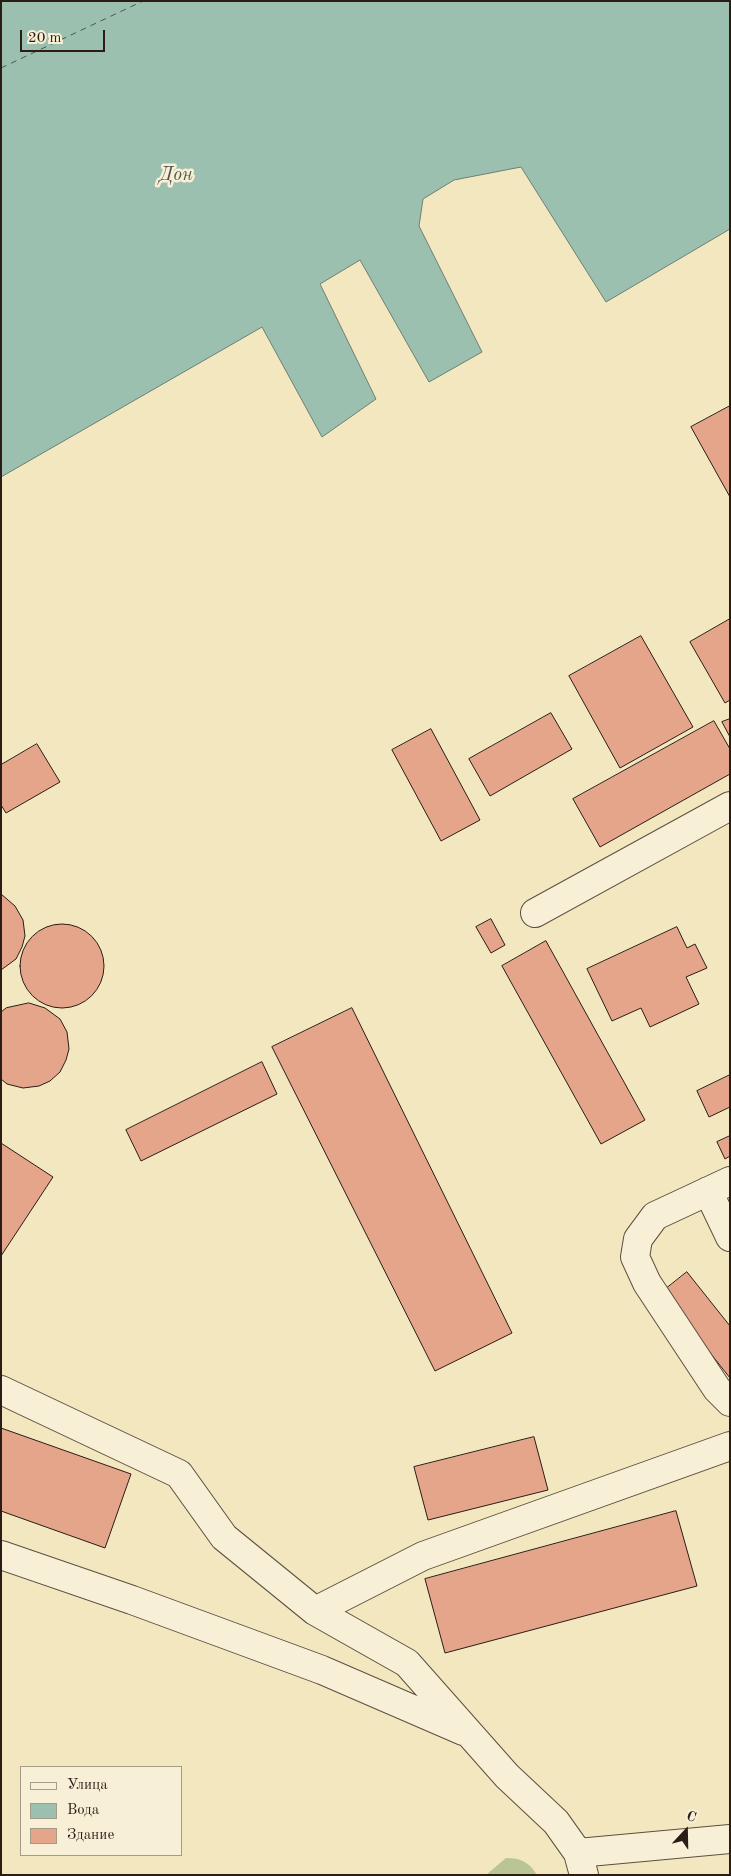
<!DOCTYPE html>
<html>
<head>
<meta charset="utf-8">
<style>
	body { margin:0 }
	#map { position:relative; width:731px; height:1876px; overflow:hidden; background:#f3e7c0; font-family:"Old Standard TT",serif }
	canvas { display:block }
	.frame { position:absolute; inset:0; border:2px solid #2b1c16; pointer-events:none }
	.legend { position:absolute; left:20px; top:1766px; width:162px; height:90px; box-sizing:border-box; background:#f7efd6; border:1px solid #a59b89; margin:0; padding:6px 9px; list-style:none; font-size:15px; color:#2b1c16 }
	.legend li { display:flex; align-items:center; gap:10px; height:25px }
	.legend b { width:25px; border:1px solid #a59b89 }
	.north { position:absolute; left:661px; top:1806px; width:50px; height:50px; -webkit-text-stroke:4px #f7efd6; paint-order:stroke; rotate:21deg; font-size:14px; font-weight:700; line-height:20px; text-align:center; color:#2b1c16 }
	.north::after { content:''; display:block; margin:auto; width:18px; height:22px; background:#2b1c16; clip-path:polygon(50% 0,100% 100%,50% 72%,0 100%) }
	.scale { position:absolute; left:20px; top:30px; width:85px; height:22px; box-sizing:border-box; border:2px solid #2b1c16; border-top:0; padding-left:6px; font-size:15px; line-height:18px; white-space:nowrap; color:#2b1c16; -webkit-text-stroke:4px #f7efd6; paint-order:stroke }
</style>
</head>
<body>
<div id="map">
<canvas width="731" height="1876"></canvas>
<div class="frame"></div>
<ul class="legend">
<li><b style="height:6px;background:#f7efd6"></b>Улица</li>
<li><b style="height:14px;background:#9bc0b0"></b>Вода</li>
<li><b style="height:14px;background:#e5a58a"></b>Здание</li>
</ul>
<div class="north">С</div>
<div class="scale">20 m</div>
</div>
<script>
const ctx = document.querySelector('canvas').getContext('2d');
ctx.lineJoin = 'round';
function fillPath(path, color) {
  ctx.fillStyle = color;
  ctx.fill(path, 'evenodd');
}
function strokePath(path, color, width, dash) {
  ctx.strokeStyle = color;
  ctx.lineWidth = width;
  ctx.lineCap = dash ? 'butt' : 'round';
  ctx.setLineDash(dash || []);
  ctx.stroke(path);
}
function label(font, color, halo, rows, align = 'center') {
  ctx.font = font + ' "Old Standard TT",serif';
  ctx.lineWidth = 5;
  ctx.setLineDash([]);
  ctx.textBaseline = 'middle';
  ctx.strokeStyle = halo;
  ctx.fillStyle = color;
  for (const [text, x, y, turn = 0] of rows) {
    ctx.save();
    ctx.translate(x, y);
    ctx.rotate((+turn || 0) * Math.PI / 180);
    ctx.textAlign = isNaN(turn) ? turn : align;
    if (halo) ctx.strokeText(text, 0, 0);
    ctx.fillText(text, 0, 0);
    ctx.restore();
  }
}
fillPath(new Path2D(`
	M506 1858C521 1858 529 1862 537 1875H486Z`), '#b9c593');
const water = new Path2D(`
	M1 1H730V229L606 302 521 167 454 180 423 199 419 226 482 352 429 382 360 260 320 284 376 399 322 437 262 327 1 477Z`);
fillPath(water, '#9bc0b0');
strokePath(water, '#6e7e72', 1);
strokePath(new Path2D(`
	M1 68 143 1`), '#52554c', 1, [6, 5]);
const building = new Path2D(`
	M730 406V497L691 427Z
	M730 619V700L725 703 690 642Z
	M641 636 693 727 620 768 569 676Z
	M551 713 572 749 490 796 469 759Z
	M730 719V737L722 722Z
	M714 721 730 749V774L600 847 573 799Z
	M431 729 480 820 441 841 392 750Z
	M37 744 60 782 6 813 1 805V765Z
	M1 894 15 906 23 920 25 936 22 947 16 959 1 970Z
	M491 919 505 945 491 953 476 927Z
	M20 966a42 42 0 1 1 84 0a42 42 0 1 1-84 0Z
	M677 927 687 948 695 944 707 968 686 977 699 1004 650 1027 641 1008 612 1021 587 969Z
	M546 941 645 1120 601 1144 502 966Z
	M29 1003 45 1008 60 1019 67 1032 69 1049 66 1060 60 1072 50 1081 39 1086 23 1088 7 1084 1 1079V1012L6 1008Z
	M352 1008 512 1333 435 1371 272 1047Z
	M262 1062 277 1094 141 1161 126 1130Z
	M730 1075V1107L709 1117 697 1091Z
	M730 1136V1156L725 1159 717 1142Z
	M1 1143 53 1177 1 1256Z
	M687 1272 730 1326V1378L662 1292Z
	M1 1428 131 1474 105 1548 1 1511Z
	M534 1437 548 1490 428 1520 414 1467Z
	M676 1511 697 1586 445 1653 425 1579Z`);
fillPath(building, '#e5a58a');
strokePath(building, '#2b1c16', 1);
const minor = new Path2D(`
	M535 913 730 806
	M730 1181 655 1216 638 1239 635 1257 647 1283 717 1389 730 1402
	M708 1191 730 1237
	M1 1390 179 1474 224 1537 315 1611 407 1663 507 1776 556 1822 578 1853 584 1875
	M1 1555 132 1600 322 1670 463 1731
	M315 1611 423 1556 730 1446
	M578 1853 730 1839`);
strokePath(minor, '#5d4f40', 30);
strokePath(minor, '#f7efd6', 28);
label('italic 19px', '#52554c', '#f7efd6', [
	["Дон",176,175]
]);
</script>
</body>
</html>
